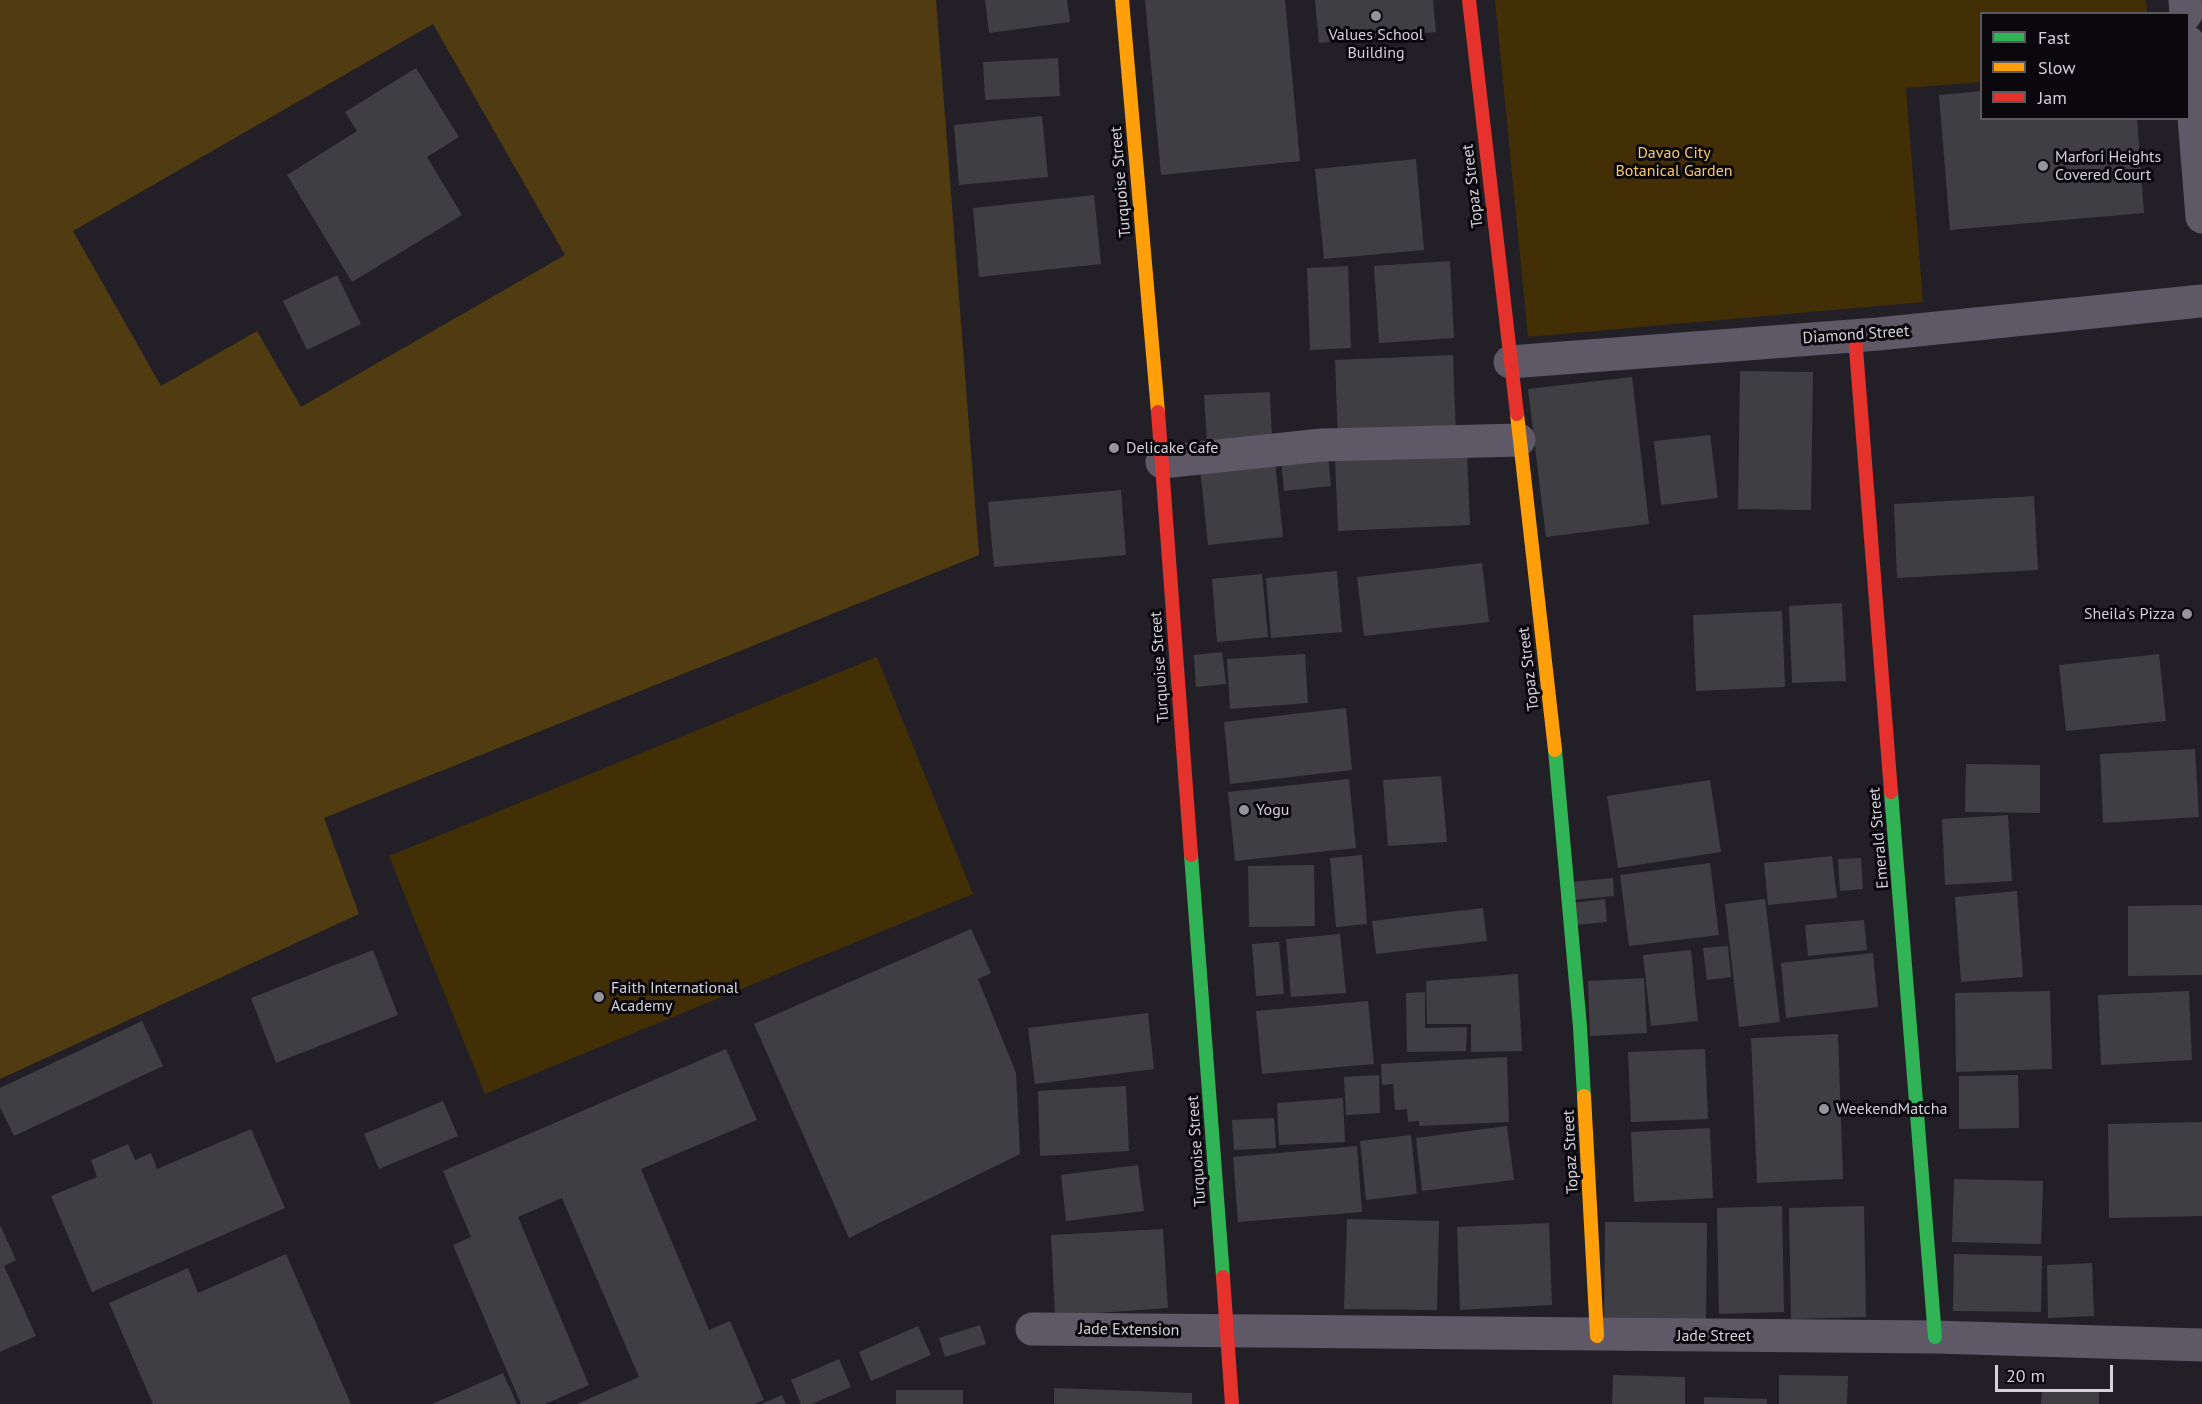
<!DOCTYPE html>
<html>
<head>
<meta charset="utf-8">
<style>
	body { margin:0 }
	#map { position:relative; width:2202px; height:1404px; overflow:hidden; background:#222026; font-family:"PT Sans",sans-serif }
	canvas { display:block }
	.legend { position:absolute; left:1980px; top:12px; width:210px; height:108px; box-sizing:border-box; background:#0a080d; border:2px solid #5b595f; margin:0; padding:8px 10px; list-style:none; font-size:18px; color:#d4d2da }
	.legend li { display:flex; align-items:center; gap:12px; height:30px }
	.legend b { width:30px; border:2px solid #5b595f }
	.scale { position:absolute; left:1995px; top:1365px; width:118px; height:27px; box-sizing:border-box; border:3px solid #d4d2da; border-top:0; padding-left:8px; font-size:18px; line-height:21px; white-space:nowrap; color:#d4d2da; -webkit-text-stroke:4px #0a080d; paint-order:stroke }
</style>
</head>
<body>
<div id="map">
<canvas width="2202" height="1404"></canvas>
<ul class="legend">
<li><b style="height:8px;background:#30b455"></b>Fast</li>
<li><b style="height:8px;background:#ff9f0a"></b>Slow</li>
<li><b style="height:8px;background:#e5322d"></b>Jam</li>
</ul>
<div class="scale">20 m</div>
</div>
<script>
const ctx = document.querySelector('canvas').getContext('2d');
ctx.lineJoin = 'round';
function fillPath(path, color) {
  ctx.fillStyle = color;
  ctx.fill(path, 'evenodd');
}
function strokePath(path, color, width, dash) {
  ctx.strokeStyle = color;
  ctx.lineWidth = width;
  ctx.lineCap = dash ? 'butt' : 'round';
  ctx.setLineDash(dash || []);
  ctx.stroke(path);
}
function label(font, color, halo, rows, align = 'center') {
  ctx.font = font + ' "PT Sans",sans-serif';
  ctx.lineWidth = 6;
  ctx.setLineDash([]);
  ctx.textBaseline = 'middle';
  ctx.strokeStyle = halo;
  ctx.fillStyle = color;
  for (const [text, x, y, turn = 0] of rows) {
    ctx.save();
    ctx.translate(x, y);
    ctx.rotate((+turn || 0) * Math.PI / 180);
    ctx.textAlign = isNaN(turn) ? turn : align;
    if (halo) ctx.strokeText(text, 0, 0);
    ctx.fillText(text, 0, 0);
    ctx.restore();
  }
}
fillPath(new Path2D(`
	M1495 0H2146L2147 13 1982 14 1981 82 1906 88 1923 302 1528 337Z
	M877 657 973 894 485 1094 389 856Z`), '#422f06');
fillPath(new Path2D(`
	M0 0H936L979 555 324 818 359 914 0 1079ZM433 24 565 255 301 407 257 331 161 386 73 231Z`), '#513b10');
fillPath(new Path2D(`
	M985 0H1067L1070 22 989 33Z
	M1145 0H1285L1300 161 1161 175Z
	M1315 0H1433L1436 32 1319 43Z
	M1058 58 1060 96 985 100 983 62Z
	M416 68 459 137 427 157 462 215 352 282 287 175 357 131 345 112Z
	M1982 91V118H2137L2144 213 1950 230 1939 95Z
	M1042 116 1048 177 959 185 954 125Z
	M1416 159 1424 250 1324 259 1315 169Z
	M1094 195 1101 264 979 277 973 208Z
	M1450 261 1454 338 1379 343 1374 266Z
	M1348 266 1351 348 1310 350 1307 268Z
	M337 275 361 324 307 350 283 301Z
	M1453 355 1456 436 1338 442 1335 360Z
	M1740 371 1813 372 1811 510 1738 509Z
	M1632 377 1649 524 1546 537 1528 389Z
	M1270 392 1272 440 1207 443 1204 395Z
	M1710 435 1718 498 1661 505 1654 441Z
	M1467 453 1470 525 1338 531 1335 459Z
	M1328 454 1331 486 1284 491 1281 459Z
	M1275 461 1283 537 1208 545 1200 468Z
	M1121 490 1126 555 994 567 988 502Z
	M2034 496 2038 570 1897 578 1894 504Z
	M1482 563 1489 622 1364 636 1357 577Z
	M1337 571 1342 632 1271 638 1266 578Z
	M1262 574 1268 637 1217 642 1212 579Z
	M1842 603 1846 681 1792 683 1789 606Z
	M1782 611 1785 687 1696 691 1693 615Z
	M1222 652 1226 684 1196 687 1194 655Z
	M1305 654 1308 703 1230 709 1227 659Z
	M2159 654 2166 721 2066 731 2059 665Z
	M1346 708 1352 770 1230 784 1224 722Z
	M2195 749 2199 817 2103 823 2100 754Z
	M1966 764 2040 765V813L1965 812Z
	M1441 776 1447 842 1388 846 1383 780Z
	M1349 779 1356 848 1235 861 1228 792Z
	M1710 780 1721 852 1618 868 1607 796Z
	M2008 815 2012 881 1945 885 1942 819Z
	M1362 855 1367 924 1336 927 1330 858Z
	M1832 856 1837 898 1768 905 1764 863Z
	M1861 858 1863 889 1840 891 1838 859Z
	M1710 863 1719 935 1629 946 1620 875Z
	M1314 865 1315 926 1249 927 1248 866Z
	M1613 878 1614 896 1571 900 1570 882Z
	M2017 891 2023 977 1961 982 1955 897Z
	M1605 899 1607 922 1574 925 1572 903Z
	M1765 899 1780 1022 1739 1027 1725 904Z
	M2202 905V975L2128 976V906Z
	M1483 908 1487 941 1376 954 1372 921Z
	M1864 920 1867 950 1808 956 1805 925Z
	M971 929 991 973 978 979 1016 1073 1020 1154 849 1238 754 1024Z
	M1340 934 1346 993 1291 997 1286 939Z
	M1279 942 1284 994 1256 996 1252 944Z
	M1728 946 1731 977 1707 980 1703 948Z
	M373 950 398 1015 276 1063 251 998Z
	M1691 950 1698 1021 1651 1026 1643 955Z
	M1873 953 1878 1007 1786 1018 1781 963Z
	M1518 974 1522 1051 1471 1052V1024H1427L1426 981Z
	M1644 978 1647 1033 1590 1036 1588 981Z
	M2050 991 2052 1069 1956 1072 1955 993Z
	M2189 991 2192 1060 2101 1065 2098 995Z
	M1425 992V1028L1467 1027 1466 1051 1407 1052 1406 993Z
	M1368 1001 1374 1064 1262 1074 1256 1011Z
	M1148 1013 1154 1069 1035 1084 1028 1028Z
	M142 1021 163 1066 14 1136 0 1107V1088Z
	M1838 1034 1843 1179 1757 1183 1751 1038Z
	M726 1049 757 1120 641 1169 709 1330 730 1321 764 1400 755 1404H577L639 1377 562 1198 518 1217 589 1385 545 1404H521L453 1245 471 1237 443 1171Z
	M1705 1049 1708 1119 1631 1122 1628 1052Z
	M1507 1057 1509 1122 1419 1126V1121L1408 1122 1407 1109 1395 1110 1393 1084 1382 1085 1381 1064Z
	M1379 1075 1380 1113 1346 1115 1344 1077Z
	M2018 1075 2019 1128 1959 1129V1076Z
	M1126 1086 1129 1151 1040 1156 1038 1091Z
	M1343 1098 1345 1142 1279 1145 1277 1103Z
	M443 1101 458 1136 379 1169 364 1134Z
	M1274 1118 1276 1148 1234 1150 1232 1120Z
	M2202 1122V1216L2109 1218 2108 1124Z
	M1507 1126 1514 1180 1422 1191 1416 1138Z
	M1710 1128 1713 1198 1634 1202 1631 1132Z
	M251 1129 285 1208 92 1292 51 1196 97 1177 91 1160 128 1144 135 1160 151 1153 157 1169Z
	M1411 1135 1417 1194 1366 1200 1360 1141Z
	M1357 1146 1362 1212 1238 1222 1233 1157Z
	M1138 1165 1144 1211 1066 1221 1061 1175Z
	M1954 1179 2043 1181 2041 1244 1952 1242Z
	M1782 1206 1784 1312 1719 1314 1717 1208Z
	M1864 1206 1866 1317 1791 1319 1789 1208Z
	M1347 1219 1439 1221 1437 1310 1344 1309Z
	M1605 1222 1707 1223 1706 1320 1604 1319Z
	M1549 1223 1552 1305 1460 1310 1457 1227Z
	M0 1225 16 1260 4 1266 36 1336 0 1352Z
	M1163 1229 1168 1308 1055 1316 1051 1235Z
	M286 1254 351 1404H153L109 1303 188 1268 198 1293Z
	M1954 1254 2042 1256 2041 1312 1953 1311Z
	M2092 1263 2094 1316 2048 1318 2047 1265Z
	M980 1325 986 1344 945 1357 939 1338Z
	M918 1326 931 1355 871 1381 859 1352Z
	M839 1359 851 1387 812 1404H801L791 1380Z
	M503 1373 517 1404H432Z
	M1613 1375 1685 1377V1404H1612Z
	M1779 1375 1848 1376 1847 1404H1779Z
	M1054 1388 1192 1393V1404H1054Z
	M2042 1389 2099 1391V1404H2041Z
	M896 1390H963V1404H896Z
	M782 1395 786 1404H761Z
	M1704 1397 1767 1399V1404H1704Z`), '#3f3e43');
strokePath(new Path2D(`
	M2185 0 2186 14
	M2188 42 2202 217
	M1510 362 1878 334 2202 301
	M1162 462 1322 445 1519 440
	M1032 1329 1935 1337 2202 1345`), '#5e5867', 33);
strokePath(new Path2D(`
	M1555 750 1580 1027 1584 1096
	M1891 792 1935 1337
	M1191 855 1223 1277`), '#30b455', 14);
strokePath(new Path2D(`
	M1122 0 1158 412
	M1517 414 1555 750
	M1584 1096 1597 1336`), '#ff9f0a', 14);
strokePath(new Path2D(`
	M1469 0 1517 414
	M1855 336 1891 792
	M1158 412 1191 855
	M1223 1277 1232 1404`), '#e5322d', 14);
for (const [x, y, r, color] of [
	[1376,16,6,"#96949b"],
	[2043,166,6,"#96949b"],
	[1114,448,6,"#96949b"],
	[2187,614,6,"#96949b"],
	[1244,810,6,"#96949b"],
	[599,997,6,"#96949b"],
	[1824,1109,6,"#96949b"]
]) {
  const dot = new Path2D();
  dot.arc(x, y, r, 0, 2 * Math.PI);
  ctx.fillStyle = color;
  ctx.fill(dot);
  strokePath(dot, '#0a080d', 2);
}
label('16px', '#d4d2da', '#0a080d', [
	["Values School",1376,35,"center"],
	["Building",1376,53,"center"],
	["Marfori Heights",2055,157],
	["Covered Court",2055,175],
	["Delicake Cafe",1126,448],
	["Sheila's Pizza",2175,614,"right"],
	["Yogu",1256,810],
	["Faith International",611,988],
	["Academy",611,1006],
	["WeekendMatcha",1836,1109]
], 'left');
label('16px', '#f9c86f', '#0a080d', [
	["Davao City",1674,153],
	["Botanical Garden",1674,171]
]);
label('16px', '#d4d2da', '#0a080d', [
	["Turquoise Street",1121,182,-95],
	["Topaz Street",1473,186,-97],
	["Diamond Street",1856,335,-4],
	["Turquoise Street",1160,667,-94],
	["Topaz Street",1529,669,-97],
	["Emerald Street",1879,838,-95],
	["Turquoise Street",1197,1151,-94],
	["Topaz Street",1571,1152,-93],
	["Jade Extension",1129,1330,1],
	["Jade Street",1714,1336]
]);
</script>
</body>
</html>
